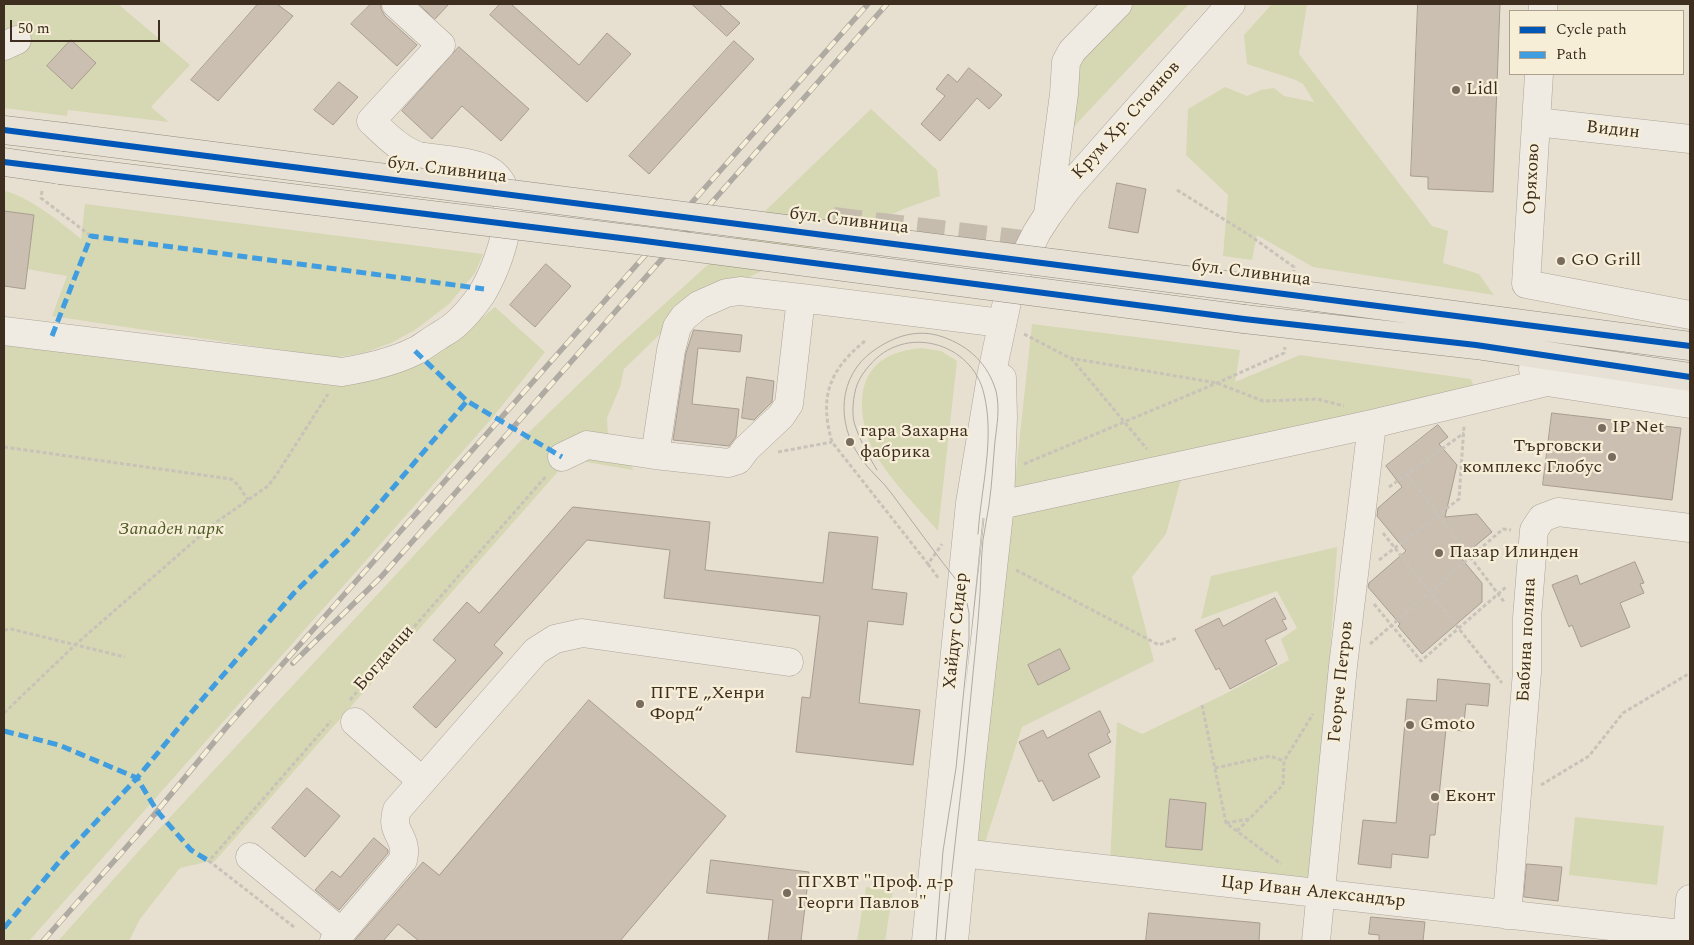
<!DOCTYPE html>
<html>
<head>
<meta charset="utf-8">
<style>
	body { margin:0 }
	#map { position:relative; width:1694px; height:945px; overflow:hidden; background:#e7e0d1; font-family:Spectral,serif }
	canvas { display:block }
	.frame { position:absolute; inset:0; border:5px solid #3d2e20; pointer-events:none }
	.legend { position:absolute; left:1509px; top:10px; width:175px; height:65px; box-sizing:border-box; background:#f7eed8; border:1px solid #ada18e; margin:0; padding:6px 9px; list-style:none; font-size:15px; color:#3d2e20 }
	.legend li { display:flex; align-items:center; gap:10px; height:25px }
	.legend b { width:25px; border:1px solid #ada18e }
	.scale { position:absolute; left:10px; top:20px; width:150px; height:22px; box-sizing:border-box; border:2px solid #3d2e20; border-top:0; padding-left:6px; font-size:15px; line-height:18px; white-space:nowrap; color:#3d2e20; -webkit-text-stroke:4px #f7eed8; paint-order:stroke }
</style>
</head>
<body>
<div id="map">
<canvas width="1694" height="945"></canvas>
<div class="frame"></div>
<ul class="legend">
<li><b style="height:6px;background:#0057b8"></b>Cycle path</li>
<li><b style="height:6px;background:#3f9de0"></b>Path</li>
</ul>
<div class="scale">50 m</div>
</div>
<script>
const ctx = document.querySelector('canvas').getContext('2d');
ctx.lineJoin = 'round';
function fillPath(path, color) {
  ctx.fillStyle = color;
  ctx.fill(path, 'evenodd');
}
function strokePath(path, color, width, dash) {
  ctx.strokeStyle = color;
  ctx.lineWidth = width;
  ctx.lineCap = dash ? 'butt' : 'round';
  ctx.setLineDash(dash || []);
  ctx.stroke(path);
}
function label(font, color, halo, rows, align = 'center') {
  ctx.font = font + ' Spectral,serif';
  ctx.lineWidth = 4.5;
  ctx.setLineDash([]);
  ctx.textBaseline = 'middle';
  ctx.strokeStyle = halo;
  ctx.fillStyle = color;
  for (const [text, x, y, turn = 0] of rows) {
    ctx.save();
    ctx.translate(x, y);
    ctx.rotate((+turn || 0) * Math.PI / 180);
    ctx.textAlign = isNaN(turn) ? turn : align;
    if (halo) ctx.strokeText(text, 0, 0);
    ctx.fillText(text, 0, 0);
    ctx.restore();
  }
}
fillPath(new Path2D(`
	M4 4H118L190 65 151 107 169 122 68 110 67 116 4 108Z
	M1134 4H1189L1066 135 1078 67 1089 52Z
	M1272 4H1307L1299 54 1432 226 1448 231 1443 263 1479 274 1494 295 1313 267 1257 235 1252 260 1223 256 1228 195 1186 155 1188 109 1225 87 1247 96 1261 90 1274 88 1284 96 1314 102 1303 84 1296 80 1247 64 1244 35Z
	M871 109 937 170 940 196 906 208 719 290 688 307 624 369 620 387 607 418 608 438 629 459 633 470 569 459 214 862H206L180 868 140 919 129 941H58L146 843 525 436 618 346 733 242Z
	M4 191C27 195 63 224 81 239L85 204 483 254 475 273 449 304 415 330 391 343 363 353 333 358 52 316 67 276 27 269 34 215 4 211Z
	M495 307 545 352 493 417 29 941H4V342L344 384C362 380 384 379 402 371 434 358 468 330 495 307Z
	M1032 324 1240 350 1235 382 1300 355 1471 379 1473 385 1469 389 1014 490Z
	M921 348 941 351 957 361 938 531C919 509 897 487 881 463 862 436 850 384 881 361 893 352 907 350 921 348Z
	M1183 472 1166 534 1132 577 1154 661 1022 727 984 846H971L1005 511Z
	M1337 547 1315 885 1110 863 1117 722 1142 734 1223 695 1289 660 1281 639 1297 628 1277 591 1201 619 1211 576Z
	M1575 817 1664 826 1657 885 1569 875Z
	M866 887 893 891 885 941H857Z`), '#d6d7b3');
const building = new Path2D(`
	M258 4H277L293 16 218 101 191 80Z
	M371 4H381V9L385 16 417 45 397 66 351 24Z
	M419 4H449L435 19Z
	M500 4H511L579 65 607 33 631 54 587 102 490 15Z
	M692 4H719L740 23 727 36Z
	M1418 4H1500L1493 192 1428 189V177L1411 176Z
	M71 40 96 63 72 89 47 66Z
	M734 41 754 59 649 174 629 156Z
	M459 47 529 109 501 141 462 106 432 139 402 111Z
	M969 68 1002 95 989 109 977 98 940 141 921 124 945 96 936 89 948 74 957 82Z
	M339 82 358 97 333 125 314 110Z
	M1117 183 1146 189 1138 233 1109 228Z
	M4 211 34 215 25 289 4 286Z
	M546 264 571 286 535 327 510 305Z
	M694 330 742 335 740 352 698 348 692 404 739 409 736 437 729 446 673 440 686 353Z
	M747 377 774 381 772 402 754 420 742 418Z
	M1552 413 1681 428 1672 500 1543 485Z
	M1438 425 1448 437 1439 444 1457 465 1445 517 1477 514 1492 532 1461 558 1482 583V602L1422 654 1398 626 1400 624 1368 587 1369 583 1406 551 1377 516 1378 508 1402 487 1386 466Z
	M573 507 710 522 705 570 823 583 829 532 878 537 872 589 907 593 903 625 868 621 859 703 920 710 913 765 796 752 802 697 810 698 820 616 664 598 670 550 587 540 494 645 503 653 436 728 413 707 456 660 433 640 467 602 479 613Z
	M1635 562 1644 583 1640 584 1644 593 1620 603 1630 627 1581 647 1572 625 1569 627 1552 585 1577 575 1580 584Z
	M1275 598 1286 619 1282 620 1287 629 1265 640 1277 664 1230 689 1219 668 1216 670 1195 630 1219 618 1223 626Z
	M1060 649 1070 669 1038 685 1028 665Z
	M1438 679 1490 684 1488 706 1466 704 1463 731 1446 729 1435 835H1430L1428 858 1392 854 1391 868 1358 864 1363 820 1396 823 1407 699 1436 701Z
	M589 700 726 816 620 941H419L398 924 383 941H354L423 862 439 875Z
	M1100 711 1110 732 1107 734 1111 742 1088 754 1100 777 1053 801 1042 780 1039 782 1019 742 1043 730 1047 738Z
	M307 788 340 816 305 857 272 828Z
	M1170 799 1206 803 1202 850 1166 847Z
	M374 838 388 850V853L339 910 315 890 332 871 340 877Z
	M711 860 809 872 801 941H768L773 900 707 893Z
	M1527 864 1562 867 1558 901 1524 897Z
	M1149 913 1260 923 1259 941H1146Z
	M1371 917 1425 922 1423 941H1379V935L1369 934Z`);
fillPath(building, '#cbbfb2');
strokePath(building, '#a89c90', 1);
strokePath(new Path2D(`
	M833 221 1031 245`), '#c5bcae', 28, [28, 14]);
const minor = new Path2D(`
	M1543 11V4
	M4 46 17 40
	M1539 74 1526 284 1690 315
	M1536 122 1690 139
	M1048 214 1064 94 1066 62 1072 51 1118 4
	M4 331 342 372C366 368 393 362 415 351 423 347 430 341 437 337 443 333 451 329 456 324 465 316 474 305 481 295 499 266 527 192 488 170 472 161 437 159 418 156 399 149 386 135 371 121L441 45 396 4
	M1533 369 1547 382 1690 404
	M655 455 728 463 738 460 746 449 781 416 789 404 801 298 1001 323
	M562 457 587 445 655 455 671 350 677 327 684 317 699 305 726 293 740 291 801 298
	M982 504 1000 505 1014 502 1372 424 1547 382
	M355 722 422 781
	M935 850 1690 935
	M250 857 341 932
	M1507 915 1527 672V618L1534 530 1542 518 1558 512 1690 528
	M334 941 403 860C409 836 389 834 397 810L536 651 555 639 582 633 789 662
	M926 941 970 503 991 377 1008 297 1018 270 1037 232 1048 215 1067 189 1231 4
	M954 941 971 766 1000 505 1003 417 1002 378
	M1316 941 1343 666 1372 424
	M1687 941 1690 899`);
const major = new Path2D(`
	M4 130 64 137
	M4 162 60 170
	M1248 288 1690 346
	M1244 319 1476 345 1690 377`);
strokePath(minor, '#ada599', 29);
strokePath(major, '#928b80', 29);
strokePath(new Path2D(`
	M1177 190 1249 235 1294 267V271
	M42 191 41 198 91 236
	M1024 334 1070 358 1217 383 1263 401 1317 399 1344 406
	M865 341C829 370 819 397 832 442L928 564 942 544
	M1071 358 1147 449
	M4 447 231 479 238 485 248 500
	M778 452 832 442
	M1024 464 1217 383 1284 353 1285 347
	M1407 474 1505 603
	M1389 487 1464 433
	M1383 533 1502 683
	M1379 560 1459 499 1464 426
	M928 564 939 579
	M1016 570 1159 645 1177 638
	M1374 604 1421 661 1506 587
	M4 630 11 629 125 657
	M1370 644 1503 529 1511 530
	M350 700 547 475
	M1202 705 1226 823 1281 864
	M4 713 75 645 215 523 268 486 277 474 328 394
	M1215 768 1270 756 1284 761
	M1541 785 1589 756 1623 713 1690 673
	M1226 823 1249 819 1283 785 1284 761 1313 714
	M1237 831 1248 820
	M294 927 209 861 331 721`), '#c8c2b9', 3, [4, 2.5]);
strokePath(minor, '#efebe3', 28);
strokePath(major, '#e6e1d4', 28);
strokePath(new Path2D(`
	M877 470C868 455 859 439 854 422 852 413 853 401 855 392 857 382 862 374 869 366 904 323 972 342 984 394 995 439 981 488 978 534
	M936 941 943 851 956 768 969 639V613L967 603 961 586C937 556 915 525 892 494 883 481 869 471 860 457 836 423 838 376 873 351 894 336 918 328 943 337 969 346 988 364 996 391 1000 408 997 425 995 441 993 462 992 484 989 505 987 517 985 528 983 540 981 558 981 576 980 594 978 628 974 661 971 694 964 776 952 859 945 941`), '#afaaa2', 1);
const rail = new Path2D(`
	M293 663 381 577 887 4
	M43 941 139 833 225 729 868 4`);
strokePath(rail, '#afaaa2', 5.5);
strokePath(rail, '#f7eed8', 4, [11]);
const majorBridge = new Path2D(`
	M64 137 1248 288
	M60 170 637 240 1244 319`);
strokePath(majorBridge, '#928b80', 29, []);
strokePath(majorBridge, '#e6e1d4', 28);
strokePath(new Path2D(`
	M52 336 91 236 484 289
	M415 351 467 401 562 457
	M4 731 59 745 137 778 157 811 191 850 209 861
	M4 928 64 856 137 778 205 696 294 593 350 538 467 401`), '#3f9de0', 5, [10, 5]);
strokePath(new Path2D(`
	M4 130 1690 346
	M4 162 637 240 1244 319 1476 345 1690 377`), '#0057b8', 6);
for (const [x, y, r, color] of [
	[1456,90,5,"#786c5e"],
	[1561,261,5,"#786c5e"],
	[1602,428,5,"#786c5e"],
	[850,442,5,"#786c5e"],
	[1612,457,5,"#786c5e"],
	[1439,553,5,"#786c5e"],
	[640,704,5,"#786c5e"],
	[1410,725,5,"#786c5e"],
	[1435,797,5,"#786c5e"],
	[787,893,5,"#786c5e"]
]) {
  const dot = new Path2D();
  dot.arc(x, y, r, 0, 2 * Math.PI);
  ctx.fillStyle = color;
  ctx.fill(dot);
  strokePath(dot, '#f7eed8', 2);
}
label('18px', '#3d2e20', '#f7eed8', [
	["Lidl",1466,90],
	["GO Grill",1571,261],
	["IP Net",1612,428],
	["гара Захарна",860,432],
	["фабрика",860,453],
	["Търговски",1602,447,"right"],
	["комплекс Глобус",1602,468,"right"],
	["Пазар Илинден",1449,553],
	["ПГТЕ „Хенри",650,694],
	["Форд“",650,715],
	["Gmoto",1420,725],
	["Еконт",1445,797],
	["ПГХВТ \"Проф. д-р",797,883],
	["Георги Павлов\"",797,904]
], 'left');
label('18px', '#3d2e20', '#f7eed8', [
	["Крум Хр. Стоянов",1127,121,-48],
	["Видин",1613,131,6],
	["бул. Сливница",447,171,7],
	["Оряхово",1533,179,-87],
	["бул. Сливница",849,222,7],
	["бул. Сливница",1251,274,7],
	["Хайдут Сидер",957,631,-84],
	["Бабина поляна",1528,640,-87],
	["Богданци",385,659,-49],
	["Георче Петров",1342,682,-84],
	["Цар Иван Александър",1313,893,6]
]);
label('italic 18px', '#4d5a26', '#f7eed8', [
	["Западен парк",171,530]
]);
</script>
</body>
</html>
